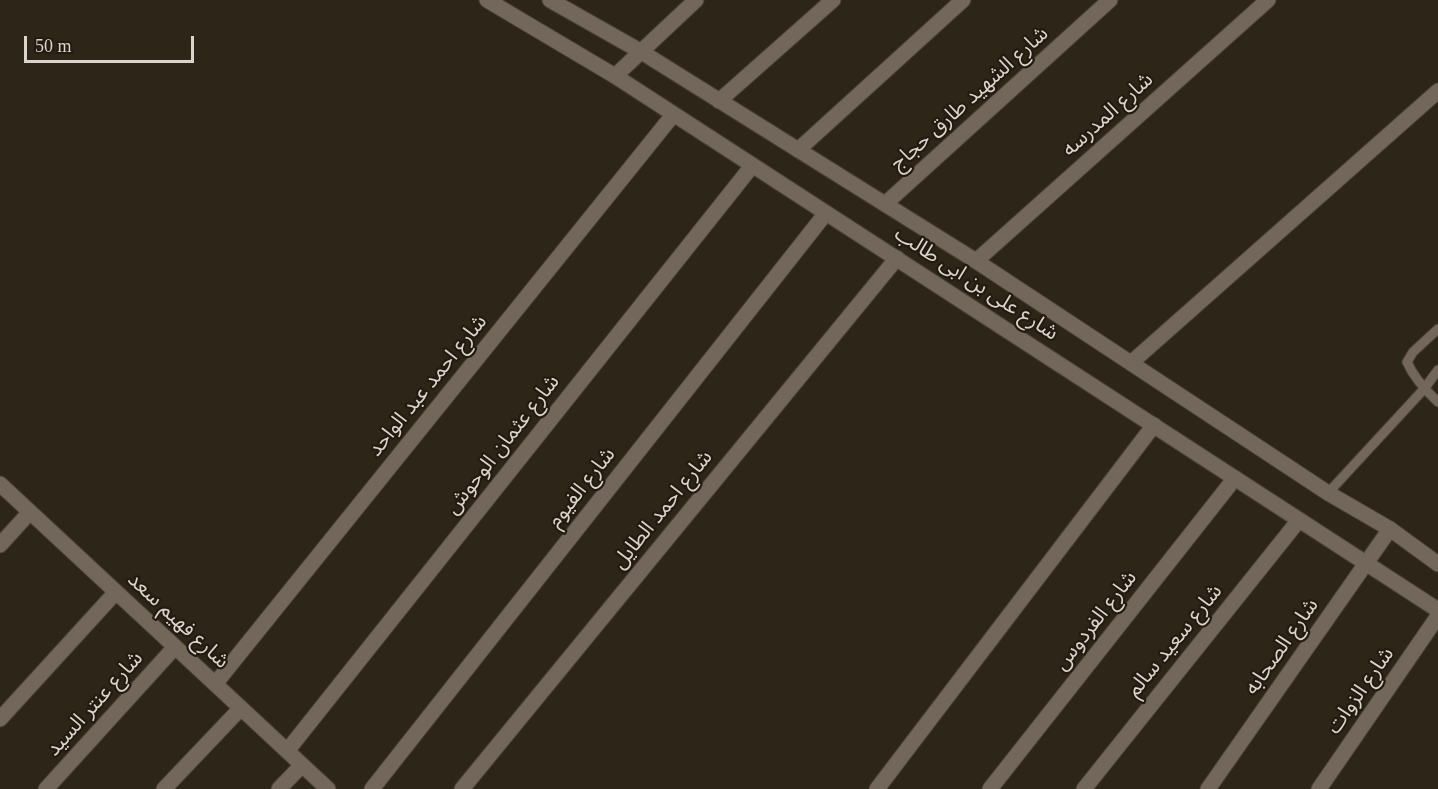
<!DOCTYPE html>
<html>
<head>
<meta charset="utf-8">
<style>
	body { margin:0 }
	#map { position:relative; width:1438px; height:789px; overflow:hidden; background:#2e2519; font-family:"Times New Roman",serif }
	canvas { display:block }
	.scale { position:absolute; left:24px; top:36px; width:170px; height:27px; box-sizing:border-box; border:3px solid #dbd4cd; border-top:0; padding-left:8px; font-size:18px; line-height:21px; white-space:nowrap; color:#dbd4cd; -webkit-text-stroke:4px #241b10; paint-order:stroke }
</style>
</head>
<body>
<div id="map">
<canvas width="1438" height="789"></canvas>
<div class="scale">50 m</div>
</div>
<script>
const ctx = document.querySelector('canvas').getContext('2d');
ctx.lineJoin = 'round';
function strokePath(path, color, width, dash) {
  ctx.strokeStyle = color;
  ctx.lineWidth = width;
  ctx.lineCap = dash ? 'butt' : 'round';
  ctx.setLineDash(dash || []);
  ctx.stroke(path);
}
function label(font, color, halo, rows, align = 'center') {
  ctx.font = font + ' "Times New Roman","Noto Sans Arabic",serif';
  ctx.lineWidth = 4.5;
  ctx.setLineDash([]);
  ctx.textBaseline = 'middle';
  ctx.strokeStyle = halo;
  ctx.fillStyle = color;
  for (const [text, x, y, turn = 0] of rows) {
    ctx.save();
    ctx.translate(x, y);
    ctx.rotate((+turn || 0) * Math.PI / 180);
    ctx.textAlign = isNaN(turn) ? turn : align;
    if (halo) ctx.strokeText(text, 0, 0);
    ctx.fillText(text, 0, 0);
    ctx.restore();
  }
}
const lane = new Path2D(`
	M1438 329 1413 352 1407 362C1414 378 1425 390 1438 402
	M1328 493 1424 389 1438 370`);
const street = new Path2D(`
	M615 76 696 0
	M719 101 833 0
	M798 150 963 0
	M885 204 1110 0
	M976 261 1268 0
	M1132 362 1438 91
	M0 484 328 789
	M0 545 30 512
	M215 684 673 115
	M0 719 116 592
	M287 751 752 166
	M46 789 175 647
	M164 789 241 708
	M279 789 302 765
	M372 789 826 213
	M462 789 897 258
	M877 789 1154 425
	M990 789 1235 478
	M1084 789 1299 520
	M1208 789 1390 529
	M1319 789 1438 616`);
const secondary = new Path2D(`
	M487 0 615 76 1438 610
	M550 0 640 51 976 261 1328 493 1390 529 1438 564`);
strokePath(lane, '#494138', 11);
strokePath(street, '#494138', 17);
strokePath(secondary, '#494138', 17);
strokePath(lane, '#72675a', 9);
strokePath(street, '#72675a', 15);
strokePath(secondary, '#72675a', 15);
label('21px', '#dbd4cd', '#241b10', [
	["شارع الشهيد طارق حجاج",970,99,-42],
	["شارع المدرسه",1108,115,-42],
	["شارع على بن ابى طالب",976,284,33],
	["شارع احمد عبد الواحد",428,386,-51],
	["شارع عثمان الوحوش",503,445,-52],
	["شارع الفيوم",582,488,-52],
	["شارع احمد الطايل",663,510,-51],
	["شارع فهيم سعد",178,621,43],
	["شارع الفردوس",1096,621,-52],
	["شارع سعيد سالم",1175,641,-51],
	["شارع الصحابه",1282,647,-55],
	["شارع الزوات",1361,691,-55],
	["شارع عنتر السيد",95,704,-48]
]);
</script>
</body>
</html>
